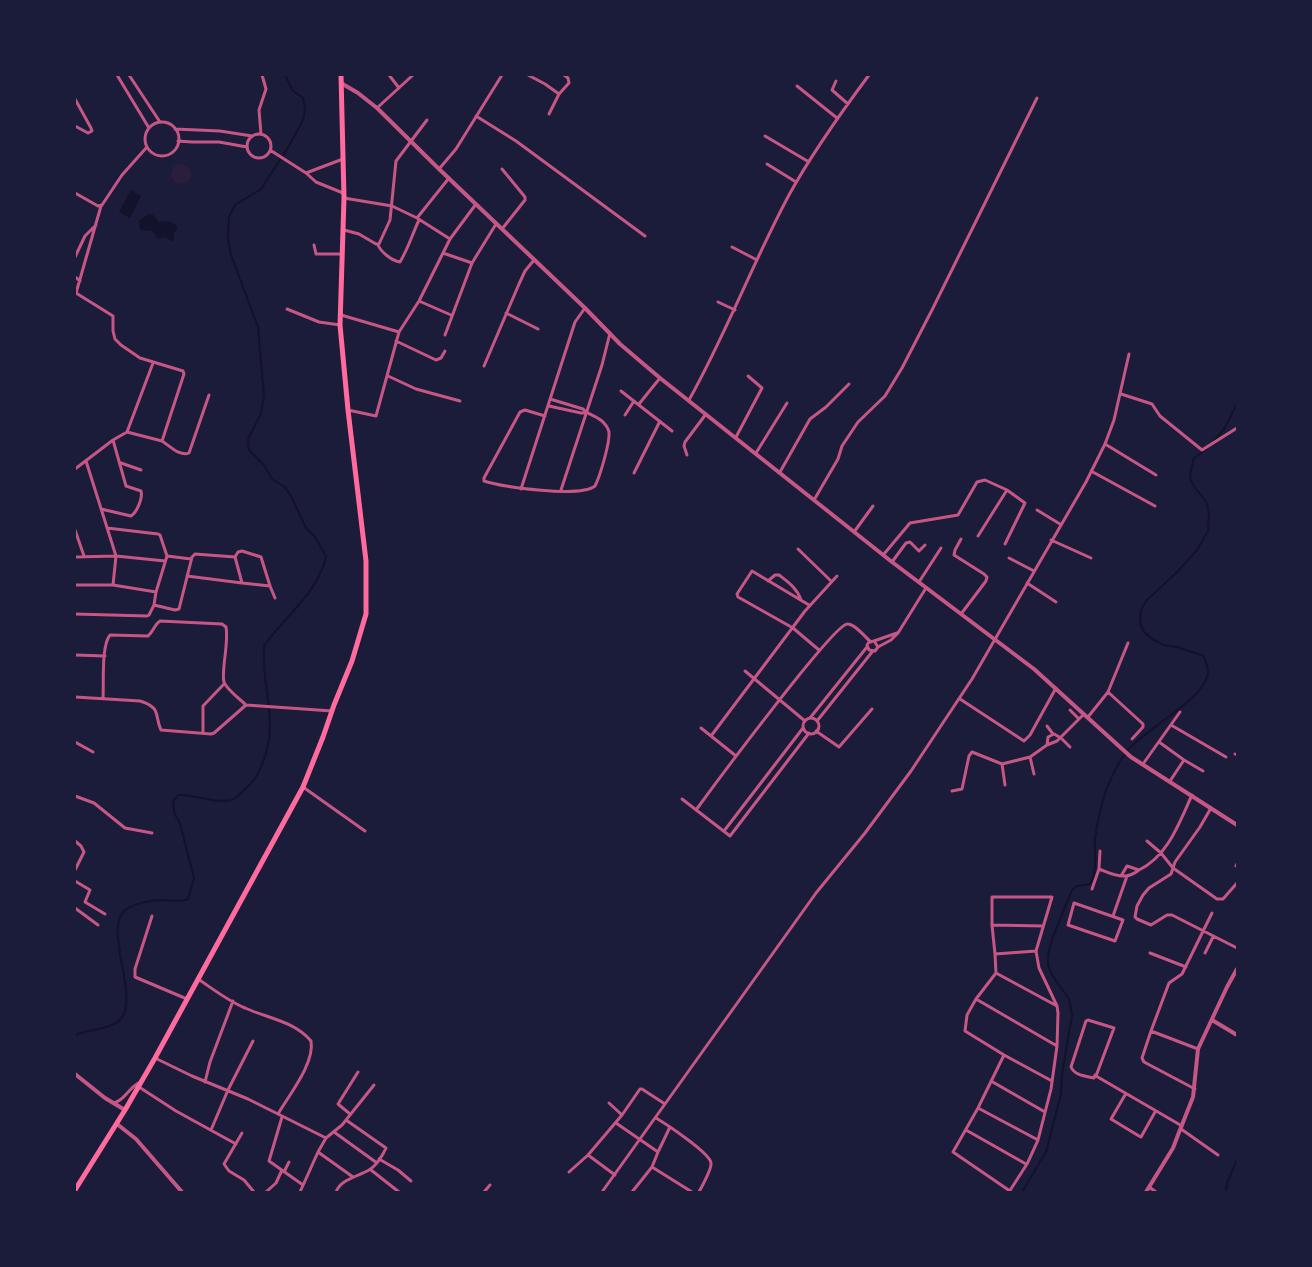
<!DOCTYPE html>
<html>
<head>
<meta charset="utf-8">
<style>
	body { margin:0 }
	#map { position:relative; width:1312px; height:1267px; overflow:hidden; background:#1b1b3a; font-family:Roboto,sans-serif }
	canvas { display:block }
	.frame { position:absolute; inset:0; border:76px solid #1b1b3a; pointer-events:none }
</style>
</head>
<body>
<div id="map">
<canvas width="1312" height="1267"></canvas>
<div class="frame"></div>
</div>
<script>
const ctx = document.querySelector('canvas').getContext('2d');
ctx.lineJoin = 'round';
function fillPath(path, color) {
  ctx.fillStyle = color;
  ctx.fill(path, 'evenodd');
}
function strokePath(path, color, width, dash) {
  ctx.strokeStyle = color;
  ctx.lineWidth = width;
  ctx.lineCap = dash ? 'butt' : 'round';
  ctx.setLineDash(dash || []);
  ctx.stroke(path);
}
fillPath(new Path2D(`
	M171 174a10 10 0 1 1 20 0a10 10 0 1 1-20 0Z`), '#2a1e3b');
fillPath(new Path2D(`
	M131 190 141 196 130 218 119 212Z
	M149 214 153 215 159 222 168 221 176 225 177 229 174 233V240L171 241 166 237 158 239 153 231 141 230 139 226V221Z`), '#12122b');
strokePath(new Path2D(`
	M1213 442 1224 429 1237 404
	M75 1035C87 1030 110 1029 119 1021 143 1000 99 924 128 908 137 903 152 900 162 900 172 900 179 903 188 899L194 878 180 824 174 812 173 801 178 795C195 794 215 804 231 800 236 799 242 792 246 788 254 782 257 776 261 767 281 722 261 690 264 646 284 617 319 592 326 556L315 537 306 528 292 498 285 487 272 479 264 465 249 450 248 439 261 414 264 396 258 327 231 255 228 238 229 217 235 205 261 189 289 146 303 120 305 109 303 98 293 91 285 75
	M1022 1192 1046 1152 1061 1094 1062 1074 1072 1015 1069 999 1052 975 1048 965V955L1052 939 1072 890 1077 886 1090 884C1098 872 1094 853 1095 839 1099 808 1108 775 1128 750 1146 728 1208 698 1208 671 1208 667 1205 661 1204 656L1177 647 1164 645 1152 639 1144 632 1140 623 1141 610 1146 601 1176 573 1197 550 1208 531 1209 516 1207 503 1196 489 1190 479 1191 470 1194 458 1208 448
	M1226 1192 1227 1183 1237 1160`), '#12122b', 2);
strokePath(new Path2D(`
	M117 75 149 128
	M129 75 160 122
	M389 75 399 88
	M528 75 545 84 559 94 549 114
	M836 81 832 90 848 104
	M797 86 837 118
	M559 94 569 83 568 78 564 75
	M75 99 91 128 92 131 88 133 75 126
	M377 108 413 75
	M476 116 516 141 645 236
	M145 139a17 17 0 1 1 34 0a17 17 0 1 1-34 0Z
	M175 129 220 131 252 136
	M247 146a12 12 0 1 1 24 0a12 12 0 1 1-24 0Z
	M261 134 259 110 266 89 262 75
	M765 136 809 162
	M178 141 192 142H219L247 147
	M270 150 306 173 316 182 343 193
	M767 164 796 182
	M439 169 456 149 502 75
	M306 173 343 159
	M75 193 98 206 102 205 122 175 147 147
	M344 198 392 206 417 218 450 239
	M417 218 449 178
	M502 229 525 200V197L502 169
	M344 230 359 234 376 244H379L390 220 396 161 427 120
	M314 245 316 254H342
	M378 245C381 252 392 261 400 262 408 249 412 235 419 220
	M732 247 757 260
	M443 253 472 263
	M75 257 85 236 96 225
	M75 277 80 281
	M76 293 113 316V331L115 339 121 345 140 358 183 371 184 374 162 441C170 446 180 457 189 453L209 395
	M76 293 101 206
	M419 301 451 315
	M718 302 735 310
	M287 309 319 322 340 325
	M506 313 538 329
	M341 315 399 332
	M445 335 472 263 496 224
	M396 341 436 360 441 358 445 351
	M484 366 519 284 525 271 534 260
	M388 376 416 389 460 401
	M621 391 672 431
	M1121 394 1152 404 1160 416 1202 450 1237 428
	M689 400C726 334 753 262 789 195 812 153 840 114 869 75
	M639 404 660 378
	M549 406 581 413H586
	M348 410 376 416 399 332 419 301 450 239 476 204
	M625 415 634 401
	M545 416 525 410 520 412 484 478V481C503 487 580 498 595 486 600 476 610 443 609 432 608 428 606 425 603 422 597 416 588 415 583 409L550 399
	M127 432 162 441
	M736 437 762 388 748 376
	M1105 444 1156 475
	M756 453 787 403
	M687 455 684 446 685 442 706 414
	M86 461 116 556 113 585
	M121 463 141 470
	M75 469 113 440 127 432 153 363
	M1091 471 1155 506
	M780 472 810 419 826 407 849 384
	M634 473 660 421
	M521 489 575 322 585 308
	M561 490 602 365 610 333
	M814 500 838 459 842 446 858 422 885 396 902 368 932 310 1037 98
	M101 509 131 516C137 512 143 498 141 491L126 486 113 440
	M1037 510 1060 524
	M107 528 158 534 160 535 167 556 191 559
	M75 530 84 556
	M854 532 873 506
	M1051 540 1091 558
	M1005 544 1025 503 1007 490
	M798 549 831 581
	M884 554 910 523 958 515 977 482 985 480 1007 490 978 536
	M75 557 116 556 165 561
	M235 557 238 552 242 551 261 557 270 586
	M1009 558 1034 571
	M892 562 906 543 910 542 919 551 925 545
	M187 576 242 583
	M768 581 775 575H779C788 582 797 588 801 600
	M919 582 941 548
	M1027 583 1056 602
	M75 585H113L156 592 154 605
	M156 592 167 556
	M809 605 752 571 737 594 738 597 793 628 819 650
	M75 614 147 616 149 615 154 605 175 610 179 609 192 557 195 554 235 557 242 583 270 586 275 598
	M961 614 986 581 987 577 984 574 954 555 955 550 961 539
	M874 641 897 633
	M878 647 874 641 869 642 867 645 869 650 875 651 878 647 891 640 898 633 926 588
	M75 655 105 656
	M745 671 805 721
	M1108 692 1143 724V727L1132 739
	M75 697 140 701C162 708 154 715 161 730L211 734 214 733 246 705
	M103 698C104 683 101 646 110 635L148 636C153 632 154 625 160 621L222 624 226 627C229 643 221 671 224 682 227 690 240 699 246 705L332 711
	M960 699 1024 741 1030 735 1056 688
	M1070 710 1079 719
	M1088 717 1108 692 1128 643
	M810 718 867 647
	M803 726a8 8 0 1 1 16 0a8 8 0 1 1-16 0Z
	M817 721 872 652
	M1171 725 1226 757
	M1047 726 1053 734
	M701 728 736 756
	M816 731 839 747 872 709
	M203 733V706L224 684
	M711 736 805 611 837 576
	M75 742 93 752
	M1159 742 1184 760 1170 781
	M1047 745 1048 737 1054 734 1061 738 1070 747
	M1235 754 1237 755
	M1030 757 1034 774
	M1184 760 1203 771
	M1002 764 1005 785
	M1143 764 1180 712
	M303 787 365 831
	M952 791 962 789 969 756 972 752 1002 764 1030 757 1047 745 1057 741 1084 714
	M75 796 94 803 125 828 152 833
	M682 799 730 836 809 733
	M1211 808 1200 827 1175 862 1171 874 1149 888 1143 895 1137 906 1135 917 1137 919 1151 925 1167 915H1172L1237 948
	M696 810C712 788 833 625 847 624 854 623 865 637 871 642
	M724 831 803 728
	M75 841 81 846 84 852 75 870
	M1147 841 1161 853 1173 868 1217 899H1223L1237 883
	M1236 866 1237 864
	M1099 869 1100 851
	M1121 876 1127 866 1139 870
	M75 881 90 890 85 902 105 914
	M1092 889 1099 869C1107 872 1117 877 1125 876 1130 876 1135 873 1139 870 1168 856 1179 823 1192 795
	M1074 903 1123 920 1115 941 1068 925Z
	M75 908 98 925
	M152 916 135 969V977L187 999
	M1113 916 1127 876
	M992 925V897H1052L1036 951 1039 968 1057 1006 1058 1013 1057 1046 1051 1089 1038 1140 1027 1164 1009 1192
	M1150 953 1186 967
	M1205 953 1213 937
	M995 954 992 925 1043 926
	M996 973 995 954 1036 951
	M198 979C213 989 228 1001 245 1008 267 1018 294 1021 311 1041 315 1063 289 1095 278 1114
	M976 999 996 973 1057 1006
	M1151 1031 1198 1049
	M1004 1055 1052 1081
	M155 1058 192 1076 248 1099 326 1138 318 1152 300 1192
	M1095 1075 1094 1078C1086 1076 1075 1076 1071 1067L1086 1021 1088 1020 1114 1028 1096 1076 1182 1126
	M991 1081 1045 1112
	M205 1082 210 1062 233 1001
	M139 1087 176 1111 236 1144
	M1195 1089 1144 1062 1142 1058 1151 1031 1169 983 1182 974 1212 913
	M1125 1095 1111 1119 1139 1136 1141 1137 1155 1112
	M114 1103C126 1100 129 1086 141 1082
	M609 1103 622 1115
	M978 1108 1038 1140
	M350 1114 338 1104 358 1072
	M282 1117 269 1161 303 1185
	M656 1118C666 1124 710 1153 711 1163 712 1169 702 1186 699 1192
	M616 1123 658 1152 652 1167 632 1192
	M1181 1129 1218 1155
	M211 1130 228 1090 253 1041
	M966 1130 1026 1164
	M334 1132 377 1163
	M242 1133 224 1164 229 1171 244 1180 254 1192
	M326 1138 342 1125 374 1085
	M318 1152 353 1177
	M658 1152 670 1127
	M379 1159 398 1170 411 1181
	M652 1167 692 1192
	M371 1170 399 1192
	M284 1172 289 1162
	M569 1172 588 1155
	M615 1175 588 1155 622 1115 640 1089H642L665 1104
	M1149 1187 1156 1192
	M1010 1191 953 1152 978 1108 1004 1055 965 1031 967 1015 976 999 1057 1046
	M266 1192 276 1183 282 1170
	M336 1192C341 1179 359 1176 369 1170 376 1166 383 1155 386 1148L346 1120
	M484 1192 490 1185
	M602 1192 816 893 865 833 911 771 972 679 1086 482 1105 444 1114 420 1129 354`), '#c65784', 3);
strokePath(new Path2D(`
	M341 83 358 93 377 108 439 169 585 308 620 344 660 378 892 562 1034 669 1131 757 1237 825
	M1212 1020 1237 1035
	M75 1074 105 1098 125 1110
	M117 1124 136 1139 182 1192
	M1146 1192 1173 1148 1178 1135 1193 1097 1198 1049 1227 987 1237 969`), '#c65784', 4);
strokePath(new Path2D(`
	M75 1190 125 1110 155 1058 303 787 323 737 334 705 352 661 366 614V561L348 410 340 325 344 198 341 75`), '#ff6b9d', 5);
</script>
</body>
</html>
